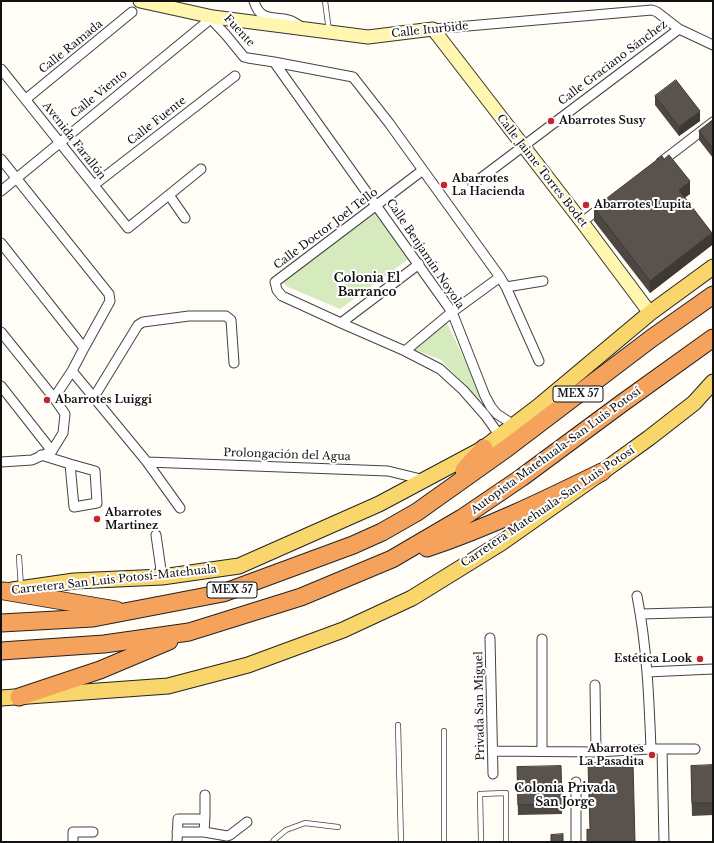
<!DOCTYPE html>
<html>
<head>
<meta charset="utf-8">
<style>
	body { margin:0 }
	#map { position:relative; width:714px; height:843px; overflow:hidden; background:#fffdf5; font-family:"Libre Baskerville",serif }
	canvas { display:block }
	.frame { position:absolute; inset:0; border:2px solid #111; pointer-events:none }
</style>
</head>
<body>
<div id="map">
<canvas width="714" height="843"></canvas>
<div class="frame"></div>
</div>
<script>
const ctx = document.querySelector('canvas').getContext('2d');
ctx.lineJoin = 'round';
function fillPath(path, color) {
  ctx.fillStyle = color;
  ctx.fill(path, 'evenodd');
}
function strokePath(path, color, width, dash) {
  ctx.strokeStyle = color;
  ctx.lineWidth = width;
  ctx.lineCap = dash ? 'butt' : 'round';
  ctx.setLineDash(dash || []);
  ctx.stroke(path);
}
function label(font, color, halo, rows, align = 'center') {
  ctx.font = font + ' "Libre Baskerville",serif';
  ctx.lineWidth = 4;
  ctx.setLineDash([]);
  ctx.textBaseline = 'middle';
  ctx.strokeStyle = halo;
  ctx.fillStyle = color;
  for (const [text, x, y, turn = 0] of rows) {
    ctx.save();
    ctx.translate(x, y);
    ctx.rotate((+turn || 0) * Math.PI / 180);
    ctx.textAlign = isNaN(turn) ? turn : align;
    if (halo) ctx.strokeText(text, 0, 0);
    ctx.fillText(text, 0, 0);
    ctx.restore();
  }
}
fillPath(new Path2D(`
	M376 213 410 258 340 309 288 287 282 281Z
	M447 323 479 390 480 401 441 360 413 349Z`), '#d5ebbd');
const lane = new Path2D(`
	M325 1 329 31
	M19 557 21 587
	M398 725 401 842
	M273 842 274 840 286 830 305 823 338 827
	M444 842V731
	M481 842 480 794 506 793V842`);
const street = new Path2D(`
	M254 1C260 22 273 16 289 20 293 21 297 24 300 26
	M211 19 226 35 244 57 248 58 274 62 353 77 389 123 500 277 506 287 539 361
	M433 29 652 10 657 12 679 29 713 45
	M274 62 452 312 485 396 491 407 497 414 514 425
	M1 69 128 228 201 169
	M26 99 132 12
	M1 159 109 294 110 301 84 348 72 371 54 398
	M661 162 713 122
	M423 170 275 282 277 290 282 296 341 323 405 351 440 369 463 390 485 415 495 429 499 437
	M473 184 679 29
	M94 185 235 76
	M1 191 213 17
	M169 195 185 218
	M582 222 603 206
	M1 243 84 348
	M506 287 543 281
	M341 323 419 264
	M1 332 54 398 65 414 63 433 52 451 32 460 1 462
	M405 351 452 312 500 277
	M72 371 147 462 180 508
	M1 386 52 451
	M94 397 138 325 143 322 189 316H226L231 320 234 363
	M41 455 70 464 74 507 97 503 95 471 70 464
	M147 462 388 471 425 480
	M156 535 162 577
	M637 596C647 647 649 698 651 749
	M641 614 713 612
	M490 638 493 774
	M647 672 713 669
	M595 685 596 752
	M662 749 664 842
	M493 751 596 752 651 749H695
	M542 751V639
	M576 782V842
	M177 832H204L205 816V795
	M204 832 227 836 230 835 247 822
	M73 842V832H93
	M177 842 178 819H205`);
const secondary = new Path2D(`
	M140 1 213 17 368 37 433 29 582 222 650 313`);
const primary = new Path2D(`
	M12 590 74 581 162 577 239 566 379 504 484 448 539 406 650 313 713 267
	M1 698 168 686 248 665 343 630 412 598 501 543 602 472 649 438 694 403 713 382`);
const highway = new Path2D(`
	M464 470 484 448
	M427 548C487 528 545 500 602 472
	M4 591 116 610
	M1 623 93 618 223 593 353 545 382 532 417 512 507 448 652 338 713 295
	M1 651 104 644 189 632 301 597 392 559 462 518 521 478 621 404 713 338
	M19 697 100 670 169 641`);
strokePath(lane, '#444', 6);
strokePath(street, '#444', 11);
strokePath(secondary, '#333', 15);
strokePath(primary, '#222', 17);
strokePath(highway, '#222', 19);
strokePath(lane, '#fff', 4.5);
strokePath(street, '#fff', 9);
strokePath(secondary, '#fff6b0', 13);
strokePath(primary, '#f9d66b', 15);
strokePath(highway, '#f5a25d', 17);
fillPath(new Path2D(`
	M655 96 700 121 679 136 655 105Z
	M713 120V158L699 140V131Z
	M690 194 685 197 712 245 650 293 594 221V208Z
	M713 765V815L692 816 691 778Z
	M561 766 562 814 518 815 517 776Z`), '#4d4742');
fillPath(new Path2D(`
	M700 111V121L679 136V127Z
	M690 181V194L679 202V190Z
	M712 233V245L650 293V281Z`), '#3f3936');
const building = new Path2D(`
	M676 80 700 111 679 127 655 96Z
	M713 120V149L699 131Z
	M669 155 690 181 679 190 712 233 650 281 594 208 662 156 664 159Z
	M633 762 635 842H587V829L590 830 588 763Z
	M713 765V803H692L691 766Z
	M561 766 562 804 518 805 517 767Z
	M563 834V842H551V835Z`);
fillPath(building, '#5a524d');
strokePath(building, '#3f3936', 1);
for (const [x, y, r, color] of [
	[551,121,4,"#c4262e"],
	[444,185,4,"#c4262e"],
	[586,205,4,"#c4262e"],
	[47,400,4,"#c4262e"],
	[97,519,4,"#c4262e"],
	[700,659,4,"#c4262e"],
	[652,755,4,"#c4262e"]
]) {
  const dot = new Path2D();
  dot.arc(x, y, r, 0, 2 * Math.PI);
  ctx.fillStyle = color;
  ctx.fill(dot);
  strokePath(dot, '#fff', 1.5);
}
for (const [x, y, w] of [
	[578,394,50],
	[232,590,50]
]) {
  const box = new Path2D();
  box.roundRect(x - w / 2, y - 8, w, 16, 3);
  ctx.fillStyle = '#fff';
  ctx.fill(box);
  strokePath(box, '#111', 1);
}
label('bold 10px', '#111', null, [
	["MEX 57",578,394],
	["MEX 57",232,590]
]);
label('11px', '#111', '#fff', [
	["Calle Iturbide",430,30,-6],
	["Fuente",239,31,47],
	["Calle Ramada",71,47,-39],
	["Calle Graciano Sánchez",613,63,-37],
	["Calle Viento",99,94,-39],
	["Calle Fuente",157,121,-38],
	["Avenida Farallón",74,141,52],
	["Calle Jaime Torres Bodet",542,171,52],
	["Calle Doctor Joel Tello",326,229,-37],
	["Calle Benjamín Noyola",425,254,56],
	["Autopista Matehuala-San Luis Potosí",556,451,-36],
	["Prolongación del Agua",287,455,2],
	["Carretera Matehuala-San Luis Potosí",548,507,-34],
	["Carretera San Luis Potosí-Matehuala",114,580,-6],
	["Privada San Miguel",480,706,-91]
]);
label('bold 11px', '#111', '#fff', [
	["Abarrotes Susy",559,121],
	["Abarrotes",452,179],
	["La Hacienda",452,192],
	["Abarrotes Lupita",594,205],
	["Abarrotes Luiggi",55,400],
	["Abarrotes",105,513],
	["Martinez",105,526],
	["Estética Look",692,659,"right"],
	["Abarrotes",644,749,"right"],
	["La Pasadita",644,762,"right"]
], 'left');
label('bold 12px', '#111', '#fff', [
	["Colonia El",367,279],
	["Barranco",367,293],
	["Colonia Privada",565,789],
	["San Jorge",565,803]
]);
</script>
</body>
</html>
